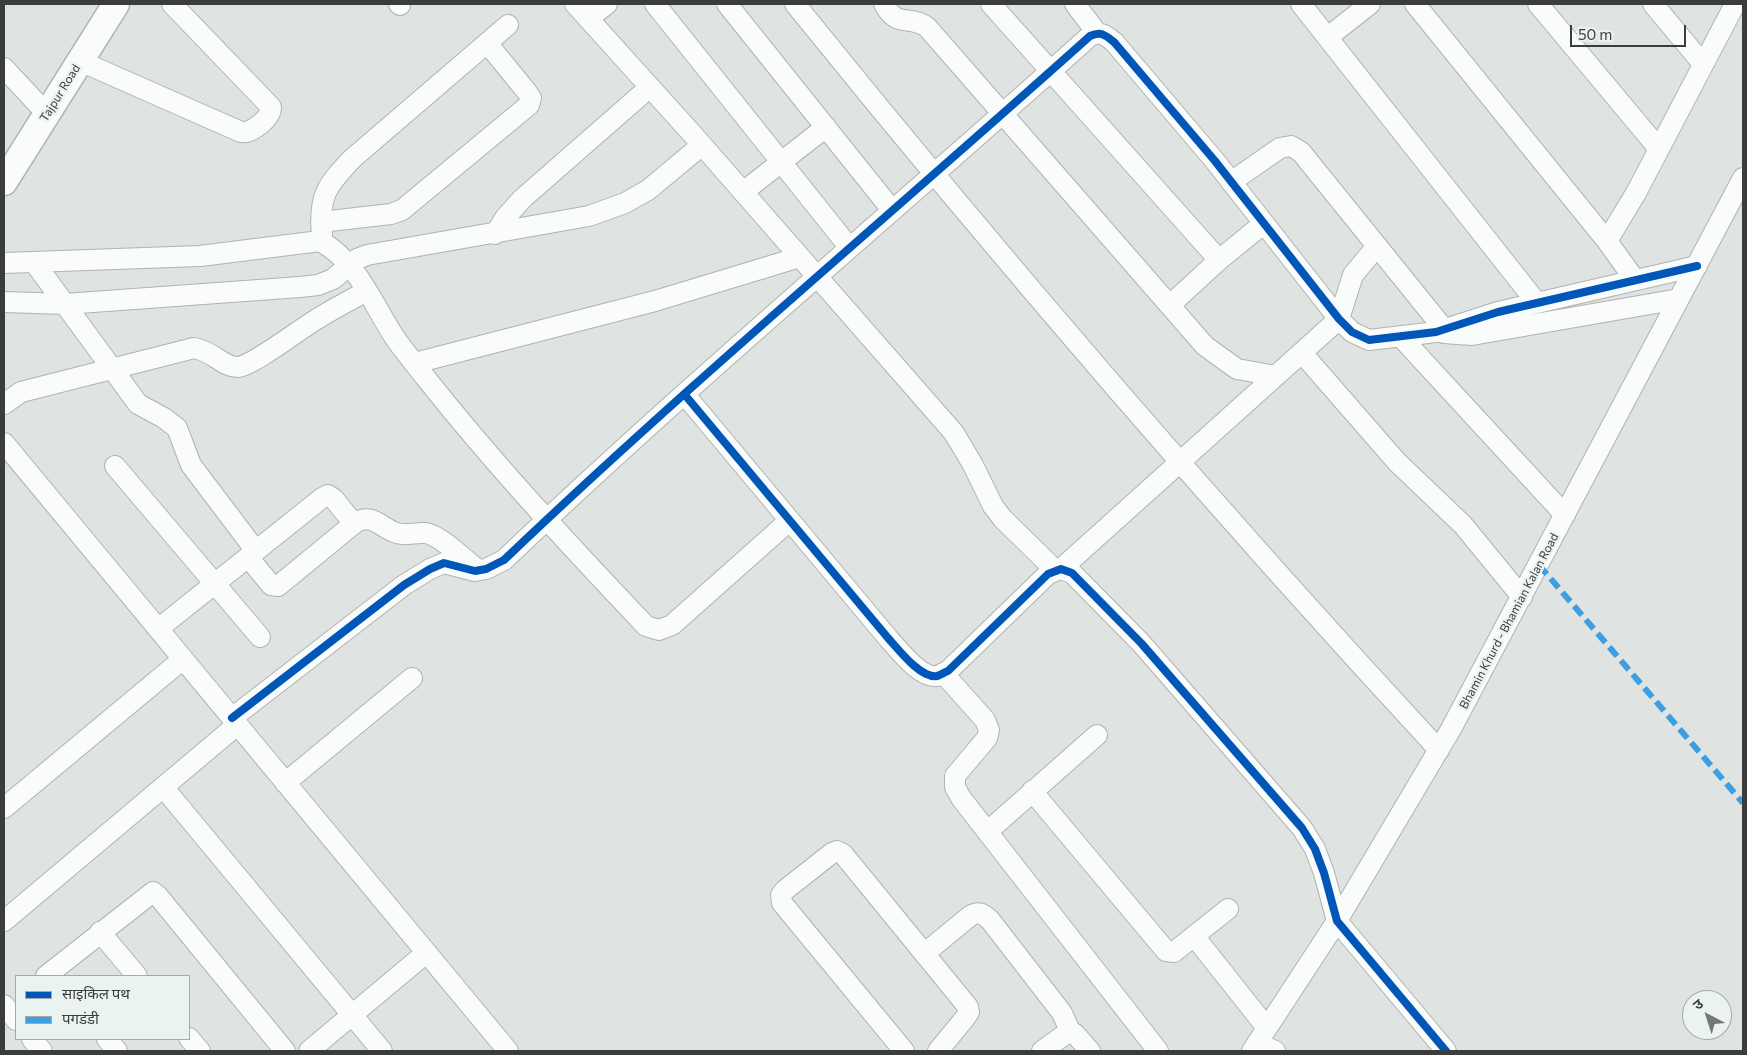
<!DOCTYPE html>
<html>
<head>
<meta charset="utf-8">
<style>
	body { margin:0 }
	#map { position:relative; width:1747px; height:1055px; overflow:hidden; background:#dfe4e2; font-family:Commissioner,"Noto Sans Devanagari",sans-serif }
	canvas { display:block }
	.frame { position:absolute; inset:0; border:5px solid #3a3d3c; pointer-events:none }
	.legend { position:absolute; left:15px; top:975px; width:175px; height:65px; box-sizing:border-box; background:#ebf3f1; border:1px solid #a4aaa9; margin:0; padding:6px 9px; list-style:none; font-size:15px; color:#3a3d3c }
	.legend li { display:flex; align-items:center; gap:10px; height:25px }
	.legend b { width:25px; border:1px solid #a4aaa9 }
	.north { position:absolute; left:1682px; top:990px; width:50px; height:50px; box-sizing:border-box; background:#ebf3f1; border:1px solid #a4aaa9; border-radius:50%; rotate:320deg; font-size:14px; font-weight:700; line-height:20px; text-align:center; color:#3a3d3c }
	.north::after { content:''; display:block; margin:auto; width:18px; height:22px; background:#747776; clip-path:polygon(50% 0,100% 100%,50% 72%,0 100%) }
	.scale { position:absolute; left:1570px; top:25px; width:116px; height:22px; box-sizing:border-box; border:2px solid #3a3d3c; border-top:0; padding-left:6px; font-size:15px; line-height:18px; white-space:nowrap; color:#3a3d3c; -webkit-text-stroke:4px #ebf3f1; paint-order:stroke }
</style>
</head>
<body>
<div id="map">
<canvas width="1747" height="1055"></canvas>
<div class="frame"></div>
<ul class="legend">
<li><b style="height:6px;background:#0057b8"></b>साइकिल पथ</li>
<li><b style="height:6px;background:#3e9ee2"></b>पगडंडी</li>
</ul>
<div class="north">उ</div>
<div class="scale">50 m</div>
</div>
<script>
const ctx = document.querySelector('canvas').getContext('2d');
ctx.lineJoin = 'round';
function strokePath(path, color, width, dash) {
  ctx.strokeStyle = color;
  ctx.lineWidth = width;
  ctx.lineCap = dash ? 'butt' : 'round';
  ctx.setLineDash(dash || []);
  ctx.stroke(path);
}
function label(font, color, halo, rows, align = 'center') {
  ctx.font = font + ' Commissioner,sans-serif';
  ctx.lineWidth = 4.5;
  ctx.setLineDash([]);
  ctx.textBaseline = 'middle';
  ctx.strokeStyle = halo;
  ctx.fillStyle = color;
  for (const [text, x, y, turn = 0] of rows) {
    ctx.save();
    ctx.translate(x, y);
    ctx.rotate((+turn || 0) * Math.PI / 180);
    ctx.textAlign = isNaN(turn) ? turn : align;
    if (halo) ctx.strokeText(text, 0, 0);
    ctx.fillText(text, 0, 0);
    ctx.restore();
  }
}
const minor = new Path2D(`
	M399 4 400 5
	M575 4 695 137 954 433 973 465 993 506 1003 519 1055 570
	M655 4 849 247
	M727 4 892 210
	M795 4C1001 259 1216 509 1439 750
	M884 4C897 29 909 14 927 27L1205 346 1237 369 1276 376
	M991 4 1219 260
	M1075 4 1097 33
	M1301 4 1537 303
	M1415 4 1607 241 1635 280
	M1538 4 1659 149
	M1653 4 1703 64
	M588 19 607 4
	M1328 37 1370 4
	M80 61 241 132C251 134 272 118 271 107L172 4
	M4 68 47 114
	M1231 182 1280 148 1291 146 1301 152 1444 329
	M743 192 826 127
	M321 222 391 214 402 210 529 105 531 98 527 92 487 43
	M495 234 505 218 522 199 650 87
	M322 235C318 196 327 185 353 158L508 25
	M1607 241 1636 193 1735 4
	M34 262 138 404 164 418 177 428 191 465 256 551
	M4 263 200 256 320 241C358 262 372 303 395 338 404 351 415 364 425 377 494 464 570 546 646 626L659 630 672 625 789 521
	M4 302 65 304 300 287 318 285 333 279 357 259 367 255 589 216 625 203 648 190 702 145
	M1170 305 1219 260 1263 224
	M1444 333 1472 335 1679 299
	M1400 336 1565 515
	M1302 353 1397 462 1463 525 1522 597
	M415 363 655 301 800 257
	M685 395 888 638C898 649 921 679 937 676 941 675 945 672 948 671L1048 574 1061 569 1072 573 1141 643 1302 828 1315 849 1324 873 1337 921 1446 1051
	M4 404 21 392 194 348C213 351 224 368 238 367 254 365 300 329 317 319 333 309 350 300 367 291
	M4 443 508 1051
	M115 466 260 637
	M248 557 271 585 278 586 356 522C373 514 379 526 394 532 404 537 414 532 425 533 439 534 464 559 476 568
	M1061 569 1339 319 1353 275 1377 246
	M158 629 322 498 328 495 334 499 354 524
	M943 673 985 720 989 730 987 738 955 776V787L961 798 1158 1051
	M232 718 404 585 430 569 444 563 475 571 486 569 504 560C694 379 895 211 1090 36 1101 31 1105 35 1114 42L1215 161 1339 319 1352 332 1369 340 1436 332 1498 312 1697 266
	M285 783 412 678
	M163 787 382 1051
	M1032 791 1166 951 1174 952 1228 909
	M4 808 183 659
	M987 832 1097 735
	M4 921 237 725
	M100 932 137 976
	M1194 936 1267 1028
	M925 953 970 916C979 911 982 913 990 920L1062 1013 1070 1031
	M46 976 153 892 158 896 285 1051
	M4 1005 16 1020
	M189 1038 200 1051
	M32 1039 42 1051
	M107 1039 117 1051
	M1257 1043 1275 1051
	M309 1051 426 953
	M904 1051 782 903 781 895 785 890 832 853 837 851 843 854 968 1007 969 1012 965 1018 938 1051
	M1042 1051 1070 1031 1075 1034 1090 1051
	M1252 1051 1337 921 1451 729 1743 178`);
const major = new Path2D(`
	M4 182 116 4`);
strokePath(minor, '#afb3b2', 22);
strokePath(major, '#afb3b2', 29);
strokePath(minor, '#fafbfb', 20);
strokePath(major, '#fafbfb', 26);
strokePath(new Path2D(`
	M1539 565 1743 803`), '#3e9ee2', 6, [12, 6]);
strokePath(new Path2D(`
	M685 395 888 638C898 649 921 679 937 676 941 675 945 672 948 671L1048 574 1061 569 1072 573 1141 643 1302 828 1315 849 1324 873 1337 921 1446 1051
	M232 718 404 585 430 569 444 563 475 571 486 569 504 560C694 379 895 211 1090 36 1101 31 1105 35 1114 42L1215 161 1339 319 1352 332 1369 340 1436 332 1498 312 1697 266`), '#0057b8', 8);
label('12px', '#3a3d3c', '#ebf3f1', [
	["Tajpur Road",60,93,-58],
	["Bhamin Khurd - Bhamian Kalan Road",1509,621,-62]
]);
</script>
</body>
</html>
